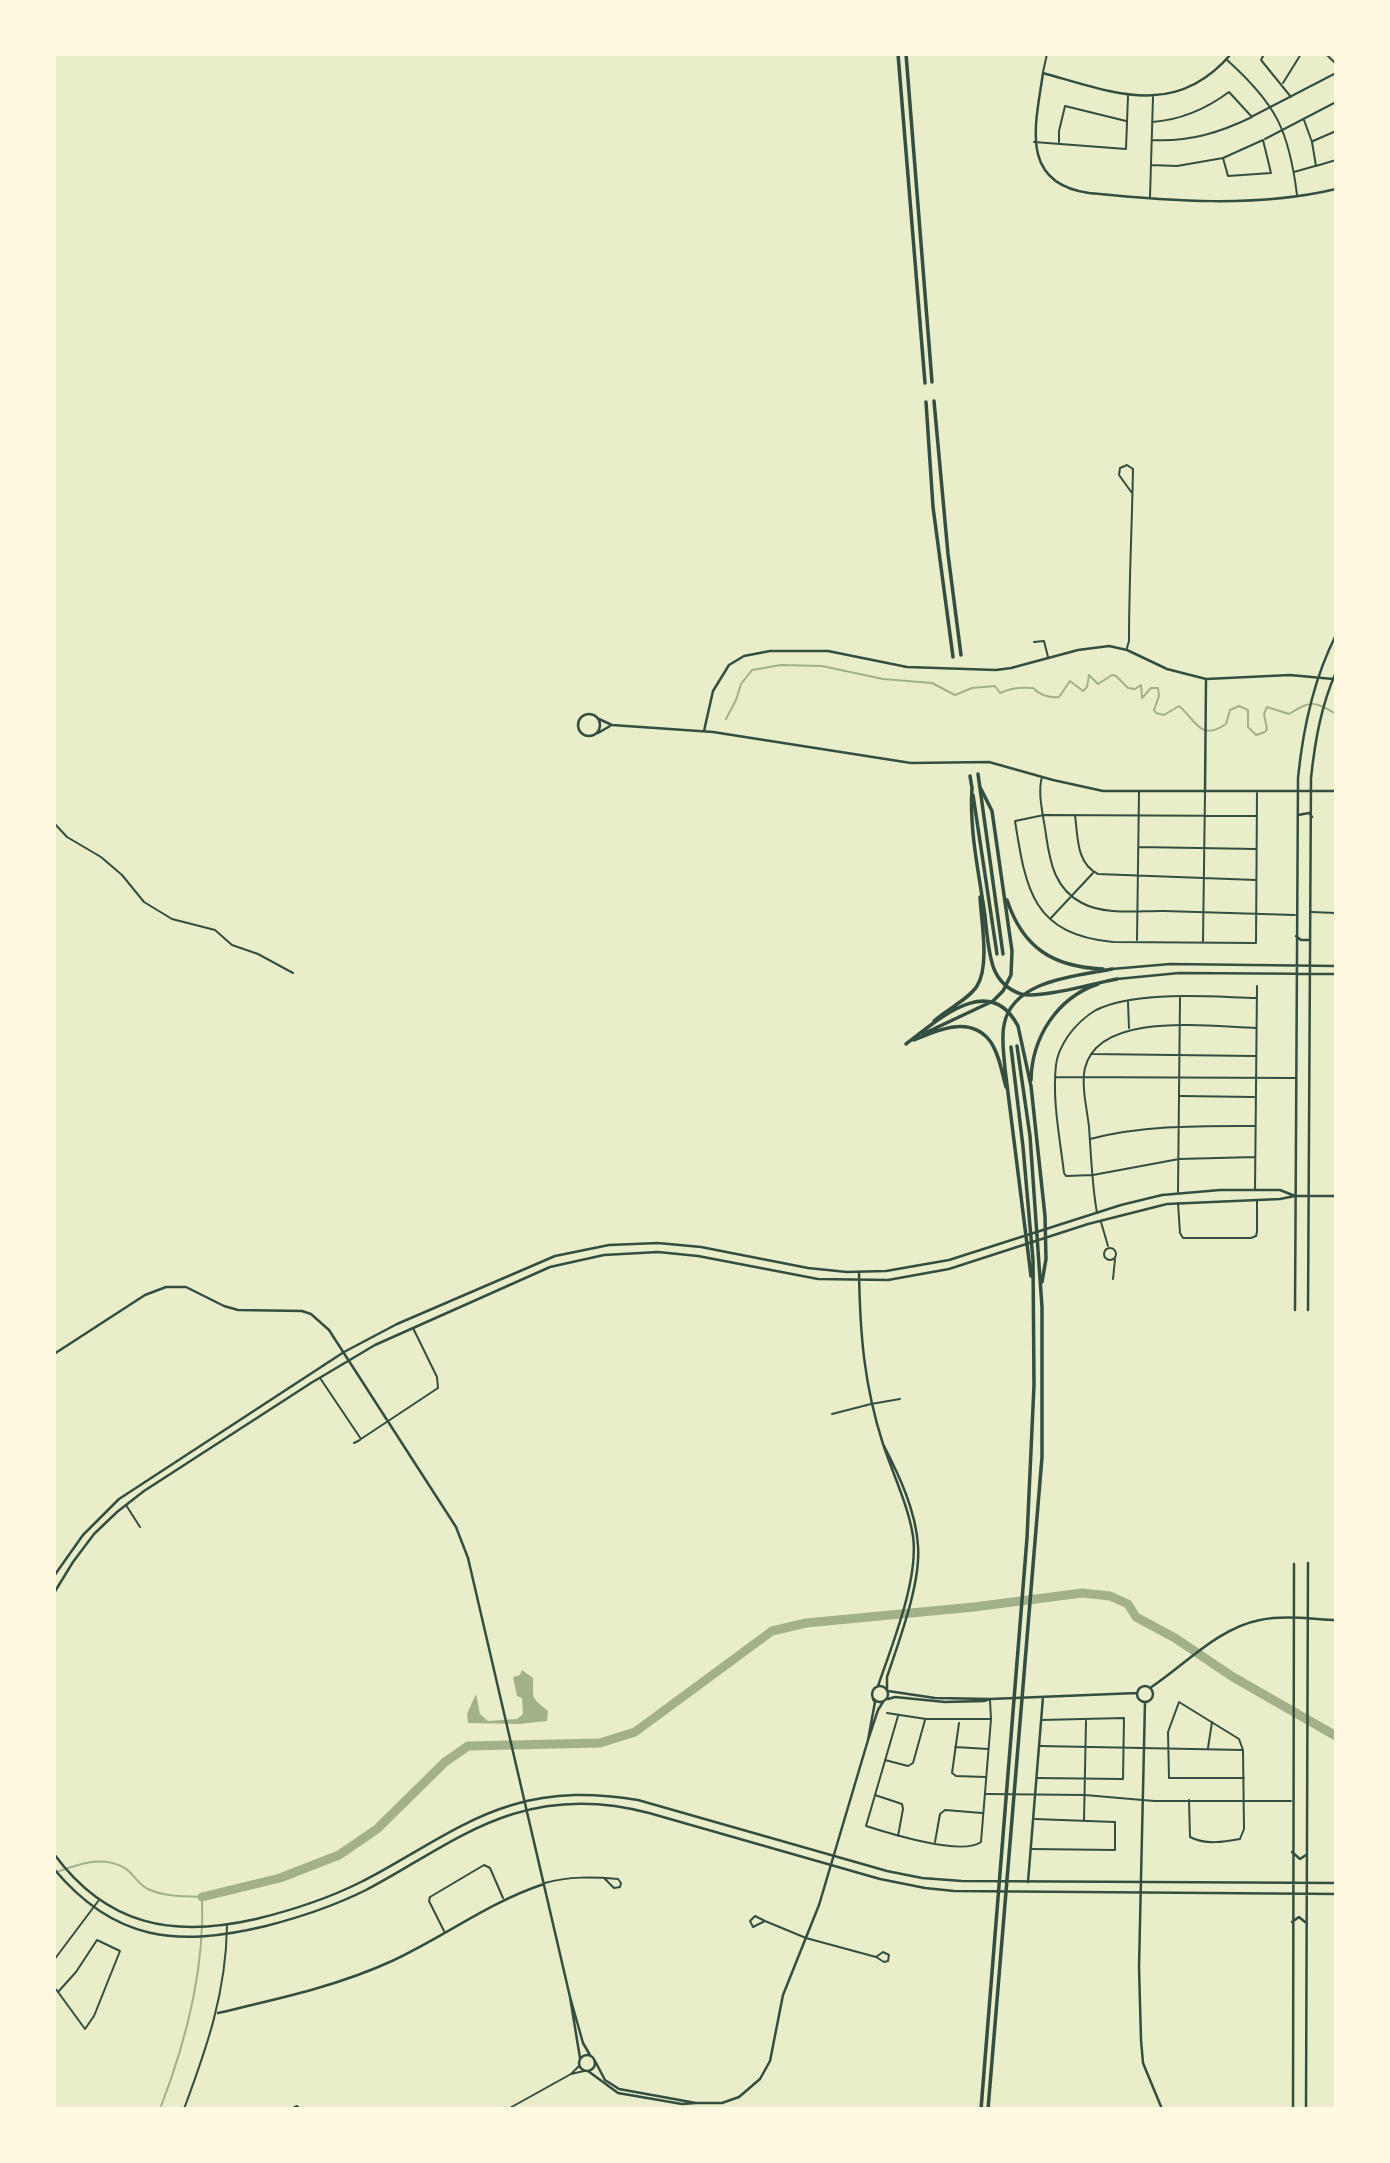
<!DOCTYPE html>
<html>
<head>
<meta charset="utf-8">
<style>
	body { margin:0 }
	#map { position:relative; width:1390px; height:2163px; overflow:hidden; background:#e9edc9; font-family:"Open Sans",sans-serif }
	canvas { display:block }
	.frame { position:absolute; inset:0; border:56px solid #fefae0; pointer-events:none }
</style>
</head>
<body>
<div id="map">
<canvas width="1390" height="2163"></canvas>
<div class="frame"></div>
</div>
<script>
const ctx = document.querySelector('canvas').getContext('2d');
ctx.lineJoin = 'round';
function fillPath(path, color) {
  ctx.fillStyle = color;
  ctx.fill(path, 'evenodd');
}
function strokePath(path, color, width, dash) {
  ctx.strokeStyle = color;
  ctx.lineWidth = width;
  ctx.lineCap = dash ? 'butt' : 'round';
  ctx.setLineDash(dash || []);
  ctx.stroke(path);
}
fillPath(new Path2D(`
	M522 1670 533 1678C534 1700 529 1695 548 1711L547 1721 519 1724 468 1723 467 1714 476 1694 480 1714 488 1721 517 1719 523 1714 522 1698 517 1696 513 1677 520 1675Z`), '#a3b18a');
strokePath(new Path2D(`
	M726 719 736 700 741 684 752 670 781 665 822 666 883 679 932 683 955 695 972 688 995 686 1000 693C1010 688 1021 687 1033 688 1040 695 1049 698 1059 697L1070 681 1083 691 1087 687 1089 675 1098 684 1112 675 1116 676 1128 688 1135 689 1141 685 1142 698 1151 688H1158L1159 696 1154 710 1156 713 1164 715 1179 706C1196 720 1200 742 1226 724L1230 710 1239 706 1248 710V727L1256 735 1265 732 1267 729 1264 714 1267 707 1289 714C1310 701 1313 700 1336 714
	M54 1873C76 1865 100 1855 123 1867 133 1872 138 1885 148 1889 164 1897 184 1896 202 1897 205 1969 186 2042 160 2109`), '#a3b18a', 2);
strokePath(new Path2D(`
	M202 1897 280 1878 339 1855 377 1829 445 1762 468 1746 600 1743 635 1732 772 1631 806 1623 974 1607 1082 1593 1110 1596 1128 1604 1136 1617 1175 1638 1233 1677 1336 1736`), '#a3b18a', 9);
strokePath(new Path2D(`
	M1264 54 1261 60 1291 97
	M1326 54 1336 64
	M1227 60C1276 104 1289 130 1297 195
	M1043 72 1047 54
	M1283 83 1301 54
	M1253 116 1336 73
	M1304 120 1312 142 1316 166 1336 160
	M1265 139 1336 102
	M1152 140C1189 142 1219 133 1252 117L1229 92C1206 109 1181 120 1152 122
	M1313 141 1336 131
	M1034 142 1126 149 1128 96
	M1059 142V131L1065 106 1126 121
	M1151 165 1177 166 1223 158 1228 176 1271 173 1263 140 1223 158
	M1294 172 1315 166
	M1150 197 1153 97
	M1034 642 1044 641 1048 657
	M1127 648 1129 641C1129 584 1132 526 1133 469L1127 465 1120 468 1119 475 1132 493
	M1042 777C1037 794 1044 818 1046 835 1050 863 1055 889 1082 903 1104 915 1137 911 1161 911 1206 912 1251 914 1295 915
	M1075 815C1078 837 1076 863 1098 874L1256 880
	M1257 816 1044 815 1015 821C1026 891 1033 934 1113 942L1256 943 1257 793
	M54 823 67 837 101 857 122 875 144 902 172 919 215 930 232 945 258 954 293 973
	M1139 847 1256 849
	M1311 912 1336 913
	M1050 919 1093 873
	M1137 940 1139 792
	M1203 941 1205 793
	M1128 1002 1129 1028
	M1092 1054 1255 1056
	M1055 1077 1295 1078
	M1180 1096 1254 1097
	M1090 1139C1144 1125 1198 1126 1254 1126
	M1255 1157 1179 1159 1093 1175 1066 1176 1064 1173C1060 1139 1052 1100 1056 1065 1057 1055 1062 1045 1068 1036 1076 1025 1084 1017 1096 1010 1136 990 1211 997 1256 998
	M1255 1190 1257 986
	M1178 1192 1180 998
	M1178 1203 1180 1233 1183 1238H1251L1256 1236 1257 1232V1201
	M1097 1213C1092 1185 1091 1155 1089 1127 1087 1109 1081 1085 1085 1068 1099 1010 1211 1027 1256 1028
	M1101 1222 1108 1246
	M1104 1254a6 6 0 1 1 12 0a6 6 0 1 1-12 0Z
	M1113 1279 1115 1259
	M320 1378 361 1439 438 1388 437 1377 413 1328
	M832 1414 871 1404 900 1399
	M354 1443 360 1440
	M126 1505 140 1527
	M887 1713 926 1719H990
	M898 1716 866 1826C888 1833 962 1856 981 1842L991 1719 990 1700
	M959 1723 952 1773 956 1776 985 1777
	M1040 1746 1243 1750
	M955 1747 988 1749
	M1208 1748 1212 1722
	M885 1760 908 1766 913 1763 925 1720
	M1037 1778 1123 1779 1124 1718 1041 1720
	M986 1794 1085 1795 1154 1801H1291
	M875 1795 902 1804 903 1809 898 1836
	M1189 1800 1190 1837C1205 1845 1224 1842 1240 1839L1244 1829 1243 1750 1239 1739 1179 1702 1168 1732 1169 1778H1244
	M1084 1820 1086 1721
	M935 1842 940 1814 945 1810 982 1813
	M1032 1849 1115 1850V1822L1035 1819
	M545 1883C569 1876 593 1877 618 1879L621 1883 620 1887 614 1888 604 1878
	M755 1916 765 1921 753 1927 750 1921Z
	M765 1921 806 1938 876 1957
	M444 1931 429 1901 430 1897 484 1865 490 1868 503 1898
	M883 1952 889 1955 888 1961 884 1962 876 1957Z
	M54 1960 99 1900
	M54 1987 58 1992 85 2029 94 2016 120 1951 97 1940 76 1972 58 1992
	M579 2066 571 2074 584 2071
	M184 2109C207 2047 226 1993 227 1926
	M291 2109 297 2106 300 2109
	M508 2109 571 2074`), '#344e41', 2);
strokePath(new Path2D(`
	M1231 54C1175 120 1112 92 1043 73 1036 123 1018 183 1089 193 1170 201 1256 208 1336 189
	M578 725a11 11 0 1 1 22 0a11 11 0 1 1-22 0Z
	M599 719 612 725 713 732 911 763 989 762 1053 780 1103 791H1336
	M704 731 713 691 729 665 744 656 770 651H828L907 667 996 670 1011 668 1078 650 1109 646 1127 650 1167 669 1206 679 1290 675 1333 679
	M598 733 610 726
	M1205 792 1206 679
	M1295 1196H1336
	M859 1272C860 1334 864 1385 883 1444
	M54 1354 145 1295 166 1287H186L224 1306 238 1310 302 1311 311 1314 329 1330 456 1527 468 1558 570 1997
	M872 1694a8 8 0 1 1 16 0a8 8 0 1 1-16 0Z
	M1137 1694a8 8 0 1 1 16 0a8 8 0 1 1-16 0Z
	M878 1686C892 1645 919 1579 913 1536 908 1505 893 1474 883 1444 899 1475 916 1511 918 1546 921 1583 899 1641 887 1677V1689
	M1150 1688C1185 1665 1218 1628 1260 1620 1285 1615 1311 1619 1336 1620
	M873 1699 875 1702 868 1740 878 1710 883 1702
	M888 1699 895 1697 945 1702 984 1701 990 1699 935 1698 888 1691
	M990 1699 1137 1693
	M1145 1702 1139 1967 1141 2040 1143 2063 1162 2109
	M1028 1882 1043 1697
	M218 2013C277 1999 335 1987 392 1961 444 1937 489 1902 544 1884
	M579 2063a8 8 0 1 1 16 0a8 8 0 1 1-16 0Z
	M580 2058 570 1997 583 2043 590 2055
	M588 2071 618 2093 682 2104 696 2103 619 2089 605 2080 595 2061
	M696 2103H722L739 2097 760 2079 770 2061 783 1995 819 1905 868 1740`), '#344e41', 2.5);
strokePath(new Path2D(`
	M1298 815 1309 813 1312 817
	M1296 936 1301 940H1309
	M1112 969 1170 964 1336 966
	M1117 979 1179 973 1336 974
	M1295 1310 1298 778C1303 728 1313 680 1336 635
	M1308 1310 1311 778C1315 741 1321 706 1336 672
	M54 1576 83 1535 119 1499 344 1352 397 1324 555 1256 609 1245 658 1243 701 1247 808 1268 847 1272 886 1271 949 1260 1121 1205 1162 1195 1220 1190H1280L1295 1196
	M54 1593 73 1562 94 1534 117 1512 144 1491 311 1383 375 1345 550 1267 604 1255 658 1252 698 1256 818 1279 888 1280 949 1269 1088 1224 1167 1204 1280 1199 1295 1196
	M1292 1852 1300 1859 1306 1855
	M54 1854C107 1926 173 1938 256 1919 293 1910 327 1899 361 1882 411 1857 458 1821 512 1805 554 1792 595 1793 638 1800L887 1871 922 1878 962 1881 1336 1883
	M54 1869C115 1942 178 1947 266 1926 301 1917 334 1906 366 1890 414 1865 461 1830 513 1814 558 1800 604 1801 649 1813L880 1879 925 1888 954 1891 1336 1894
	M1292 1922 1299 1917 1305 1922
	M1293 2109 1294 1564
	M1306 2109 1308 1563`), '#344e41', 2.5);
strokePath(new Path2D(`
	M898 54 925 383
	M906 54 932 382
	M934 401 948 554 961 655
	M926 402 933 507 953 657
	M978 774 1003 954
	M970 776 972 788
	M972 787C969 830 979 873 985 916 987 933 988 953 994 969 999 981 1009 990 1021 994 1040 999 1095 983 1117 979
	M973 795 997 954
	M1007 900C1023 948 1053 967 1103 969
	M934 1021C947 1009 968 1000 977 986 990 966 981 920 980 897
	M923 1034 993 1001 1003 991 1011 975 1012 951 992 811 980 787
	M914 1040C937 1030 970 1015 990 1041 999 1053 1002 1073 1006 1087
	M906 1044C937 1021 989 971 1018 1026L1031 1086 1045 1216 1046 1259 1042 1282
	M1031 1080C1032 1037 1057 998 1098 984
	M1031 1276 1005 1069C1004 1054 1001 1039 1004 1025 1012 980 1076 976 1112 969
	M981 2109 1027 1538 1034 1385 1033 1260 1023 1147 1011 1047
	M988 2109 1042 1457V1307L1030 1136 1017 1046`), '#344e41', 3.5);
</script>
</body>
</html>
